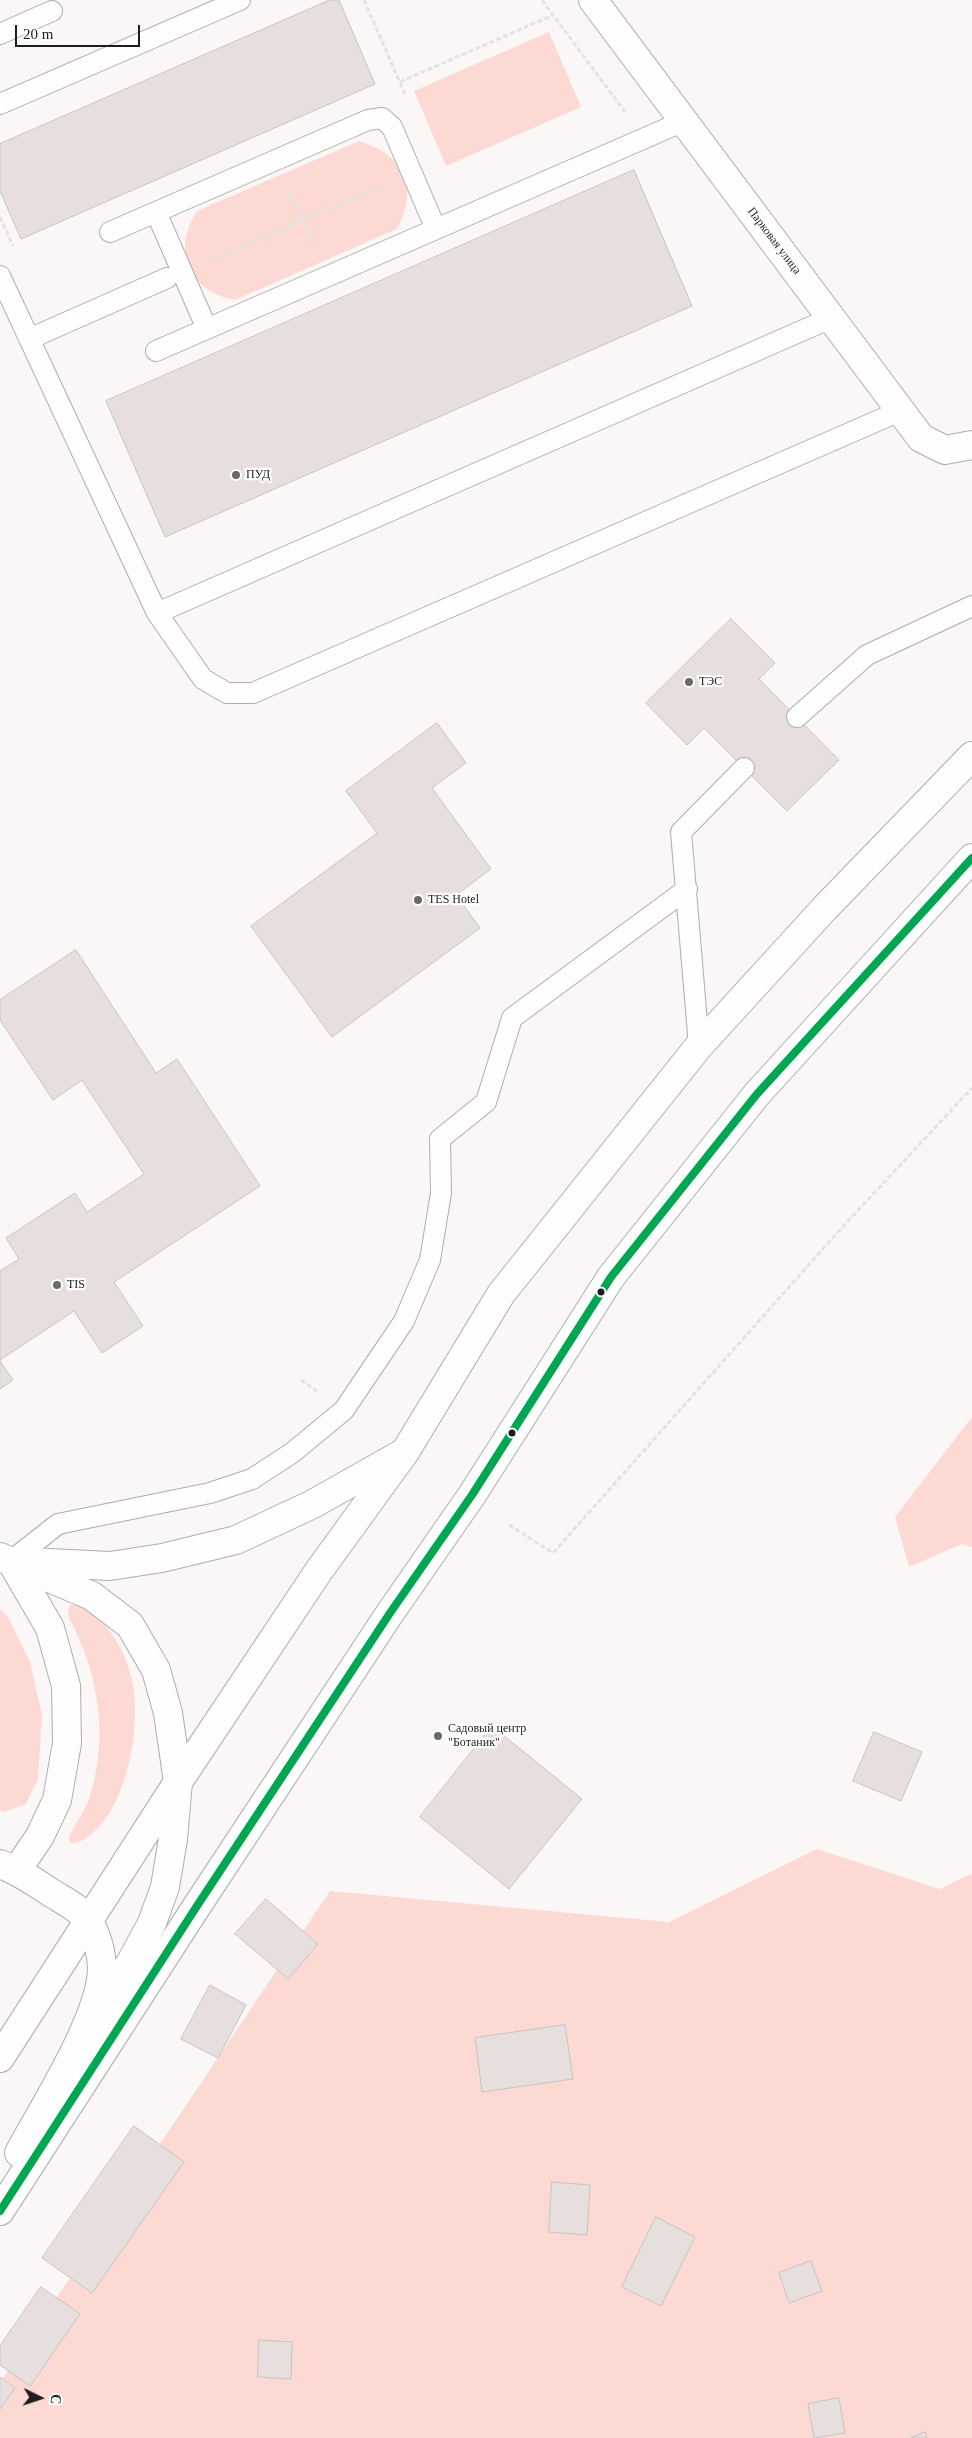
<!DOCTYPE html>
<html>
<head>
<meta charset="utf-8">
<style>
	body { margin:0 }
	#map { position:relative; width:972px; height:2438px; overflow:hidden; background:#faf7f6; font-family:Georgia,serif }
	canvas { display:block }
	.north { position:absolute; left:15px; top:2373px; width:50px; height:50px; -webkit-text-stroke:4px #fff; paint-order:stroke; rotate:94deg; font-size:14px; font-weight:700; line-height:20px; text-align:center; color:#1e1c1c }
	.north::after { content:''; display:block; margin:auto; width:18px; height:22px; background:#1e1c1c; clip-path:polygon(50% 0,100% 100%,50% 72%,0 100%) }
	.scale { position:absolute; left:15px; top:25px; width:125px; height:22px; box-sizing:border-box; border:2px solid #1e1c1c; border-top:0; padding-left:6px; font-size:15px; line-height:18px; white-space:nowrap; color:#1e1c1c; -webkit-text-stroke:4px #fff; paint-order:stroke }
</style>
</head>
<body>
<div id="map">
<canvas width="972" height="2438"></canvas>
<div class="north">С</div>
<div class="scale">20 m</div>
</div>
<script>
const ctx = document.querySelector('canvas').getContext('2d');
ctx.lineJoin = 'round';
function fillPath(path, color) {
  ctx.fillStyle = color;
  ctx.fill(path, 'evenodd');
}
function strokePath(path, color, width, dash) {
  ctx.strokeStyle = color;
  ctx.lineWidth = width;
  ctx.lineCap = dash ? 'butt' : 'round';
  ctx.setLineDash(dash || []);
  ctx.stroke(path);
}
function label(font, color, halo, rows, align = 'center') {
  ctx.font = font + ' Georgia,serif';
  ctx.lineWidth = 4.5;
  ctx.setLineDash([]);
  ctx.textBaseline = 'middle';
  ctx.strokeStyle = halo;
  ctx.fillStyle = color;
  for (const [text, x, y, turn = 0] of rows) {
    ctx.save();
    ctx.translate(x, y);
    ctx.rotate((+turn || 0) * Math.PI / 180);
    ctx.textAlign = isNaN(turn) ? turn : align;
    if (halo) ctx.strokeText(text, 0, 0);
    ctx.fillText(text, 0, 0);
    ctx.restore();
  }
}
fillPath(new Path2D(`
	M549 32 581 107 446 166 414 91Z
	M359 141C403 154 420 187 397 229L235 300C188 291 171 251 197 211Z
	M972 1417V1547L962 1544 909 1567 895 1517Z
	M79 1604C105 1617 124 1648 131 1676 142 1720 130 1797 96 1830 89 1837 81 1843 70 1843L69 1836C76 1823 85 1810 90 1796 109 1737 98 1671 69 1618L68 1611 70 1605Z
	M0 1609 8 1617 30 1662 42 1715 38 1779 26 1804 4 1812 0 1810Z
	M817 1849 940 1889 972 1873V2438H0V2382L330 1891 669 1922Z`), '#fcdad3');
const building = new Path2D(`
	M330 0H339L375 84 21 239 0 191V144Z
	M634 170 692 306 165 537 106 401Z
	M731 619 775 663 759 679 839 760 787 811 704 728 687 745 646 703Z
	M437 723 466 763 432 788 491 869 456 895 480 928 332 1037 251 926 377 833 346 791Z
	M76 950 156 1073 177 1059 260 1186 114 1282 143 1326 102 1353 74 1311 0 1360V1271L19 1259 6 1238 75 1193 87 1212 144 1174 82 1080 53 1100 0 1020V1000Z
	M0 1361 13 1380 0 1389Z
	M492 1726 582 1799 509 1889 420 1817Z
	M874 1732 922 1752 901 1801 853 1781Z
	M266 1899 318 1944 288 1979 235 1934Z
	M210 1985 246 2005 218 2058 181 2039Z
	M565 2025 573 2079 482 2092 475 2038Z
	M134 2126 184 2162 92 2293 42 2258Z
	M552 2182 590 2185 587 2235 549 2232Z
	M656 2217 695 2237 661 2306 622 2287Z
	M811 2261 822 2291 789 2303 779 2273Z
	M41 2287 80 2314 30 2386 0 2365V2346Z
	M259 2340 292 2342 291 2379 258 2377Z
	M0 2377 15 2388 0 2409Z
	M839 2398 845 2433 814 2438 808 2404Z
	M925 2432 927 2438H911Z`);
fillPath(building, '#e6dfdd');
strokePath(building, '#c6c4c4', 1);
const lane = new Path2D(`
	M0 34 52 11
	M0 104 240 0
	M156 212 207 329
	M110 232 368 120 382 118 392 127 436 229
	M0 276 157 613 203 679 227 693H253L900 411
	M29 339 167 278
	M156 351 684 121
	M157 613 831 318
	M797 717 867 655 972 606
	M699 1046 681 832 744 768
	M11 1561 58 1524 210 1493 252 1479 292 1453 344 1410 404 1321 430 1260 441 1193 440 1139 486 1102 512 1018 687 889`);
const street = new Path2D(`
	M593 0 921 438 945 450 972 445
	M0 1557 92 1596 130 1625 156 1670 168 1713 178 1782 173 1839 165 1887 152 1923 131 1962 92 2022
	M11 1561 50 1628 66 1686 67 1743 57 1800 40 1836 17 1870
	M30 1562 110 1566 162 1558 236 1540 313 1504 405 1452`);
const primary = new Path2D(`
	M0 1864C19 1871 33 1881 50 1892 62 1900 82 1909 89 1922 97 1935 102 1954 102 1969 101 2018 43 2108 19 2153
	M0 2058 178 1782 318 1572 405 1452 501 1294 699 1046 824 909 972 756
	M0 2211 195 1909 390 1613 472 1495 611 1277 757 1094 972 858`);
strokePath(lane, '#afacac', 22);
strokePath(street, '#afacac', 30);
strokePath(primary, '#afacac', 30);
strokePath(new Path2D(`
	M364 0 405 94
	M542 0 625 112
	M400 82 553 15
	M289 190 314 248
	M0 217 13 246
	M213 259 383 185
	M301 1380 317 1391
	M509 1525 553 1553 837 1233 972 1088`), '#e4e3e3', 3, [5, 2.5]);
strokePath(lane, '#fefefe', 20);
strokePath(street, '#fefefe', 28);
strokePath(primary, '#fefefe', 28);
strokePath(new Path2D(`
	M0 2211 195 1909 390 1613 472 1495 611 1277 757 1094 972 858`), '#00a651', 8);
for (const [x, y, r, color] of [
	[236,475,5,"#6b6968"],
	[689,682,5,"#6b6968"],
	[418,900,5,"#6b6968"],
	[57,1285,5,"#6b6968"],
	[601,1292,4.5,"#1e1c1c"],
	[512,1433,4.5,"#1e1c1c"],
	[438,1736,5,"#6b6968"]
]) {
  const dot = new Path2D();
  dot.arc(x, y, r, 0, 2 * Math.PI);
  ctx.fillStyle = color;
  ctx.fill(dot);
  strokePath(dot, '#fff', 2);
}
label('12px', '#1e1c1c', '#fff', [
	["Парковая улица",774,241,53]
]);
label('12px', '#1e1c1c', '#fff', [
	["ПУД",246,475],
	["ТЭС",699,682],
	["TES Hotel",428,900],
	["TIS",67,1285],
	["Садовый центр",448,1729],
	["\"Ботаник\"",448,1743]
], 'left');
</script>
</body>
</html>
